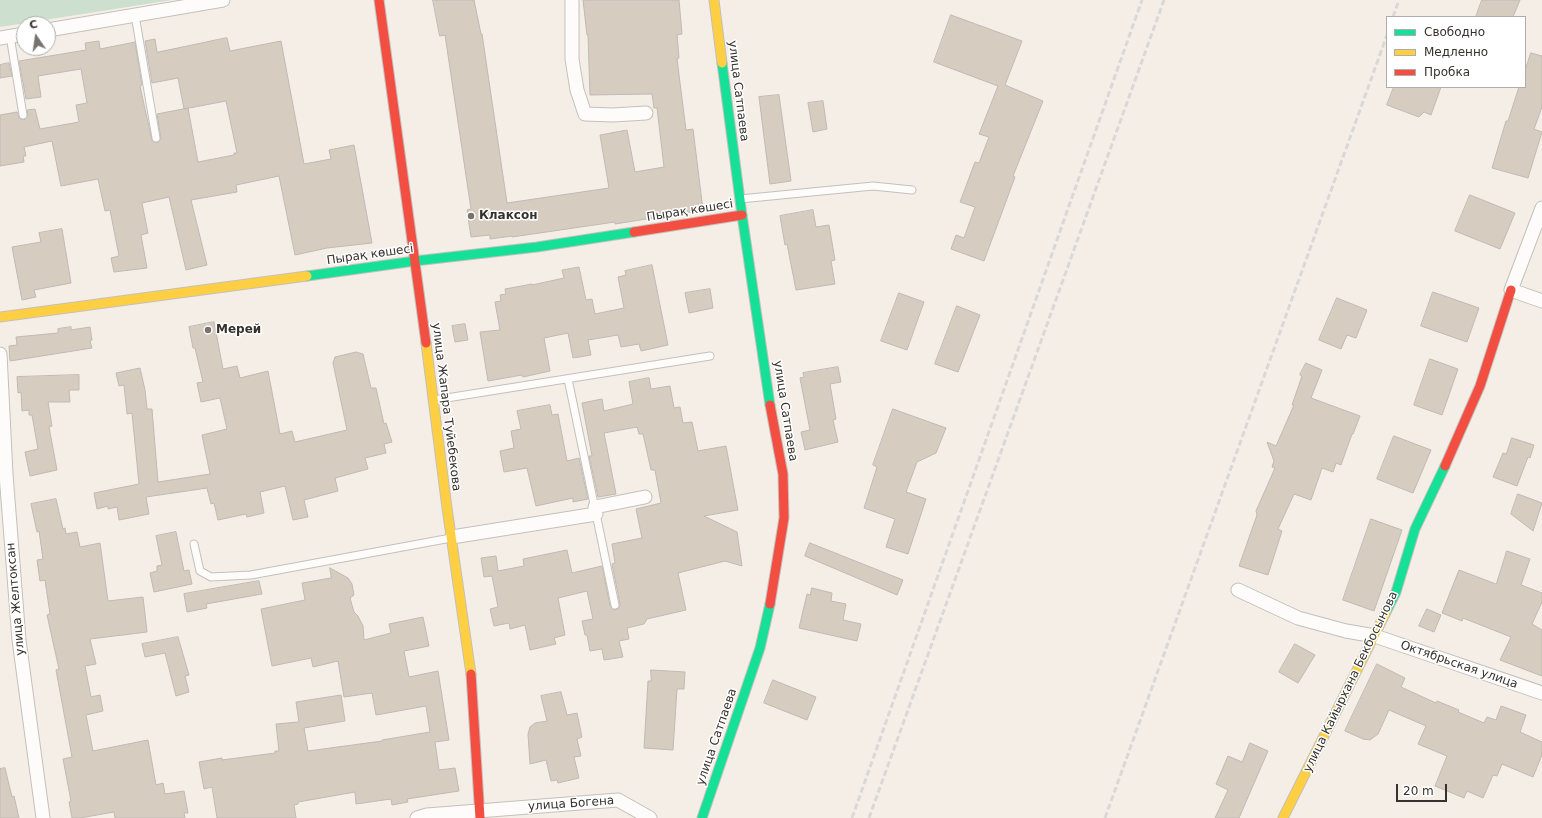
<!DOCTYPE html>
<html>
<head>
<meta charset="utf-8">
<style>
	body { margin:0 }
	#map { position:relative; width:1542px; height:818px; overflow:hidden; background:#f4eee7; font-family:"DejaVu Sans",sans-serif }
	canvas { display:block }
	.legend { position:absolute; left:1386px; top:16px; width:140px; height:72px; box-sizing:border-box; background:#fff; border:1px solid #aeadab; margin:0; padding:5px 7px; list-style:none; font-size:12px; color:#35312d }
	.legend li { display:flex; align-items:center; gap:8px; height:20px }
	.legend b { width:20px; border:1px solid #aeadab }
	.north { position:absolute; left:16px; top:16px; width:40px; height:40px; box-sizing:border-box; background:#fff; border:1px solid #aeadab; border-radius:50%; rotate:347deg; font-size:11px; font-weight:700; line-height:16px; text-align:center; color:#35312d }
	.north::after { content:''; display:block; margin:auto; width:14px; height:18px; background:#78736e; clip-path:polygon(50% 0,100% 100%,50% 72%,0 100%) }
	.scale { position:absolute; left:1396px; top:784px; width:51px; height:18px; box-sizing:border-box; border:2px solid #35312d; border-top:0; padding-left:5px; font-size:12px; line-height:14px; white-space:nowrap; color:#35312d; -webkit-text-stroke:3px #fff; paint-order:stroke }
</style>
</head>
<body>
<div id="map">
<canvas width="1542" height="818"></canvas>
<ul class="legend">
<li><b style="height:5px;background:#16e098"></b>Свободно</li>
<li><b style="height:5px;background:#ffcf43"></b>Медленно</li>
<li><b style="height:5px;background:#f24e42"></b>Пробка</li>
</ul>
<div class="north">С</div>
<div class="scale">20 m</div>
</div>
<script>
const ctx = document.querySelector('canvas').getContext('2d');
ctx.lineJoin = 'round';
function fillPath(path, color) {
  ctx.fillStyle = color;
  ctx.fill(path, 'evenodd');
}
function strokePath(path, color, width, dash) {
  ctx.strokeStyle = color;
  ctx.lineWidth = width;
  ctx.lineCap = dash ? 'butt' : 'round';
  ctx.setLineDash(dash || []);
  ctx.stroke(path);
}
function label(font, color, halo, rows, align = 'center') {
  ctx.font = font + ' "DejaVu Sans",sans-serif';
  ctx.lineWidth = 3;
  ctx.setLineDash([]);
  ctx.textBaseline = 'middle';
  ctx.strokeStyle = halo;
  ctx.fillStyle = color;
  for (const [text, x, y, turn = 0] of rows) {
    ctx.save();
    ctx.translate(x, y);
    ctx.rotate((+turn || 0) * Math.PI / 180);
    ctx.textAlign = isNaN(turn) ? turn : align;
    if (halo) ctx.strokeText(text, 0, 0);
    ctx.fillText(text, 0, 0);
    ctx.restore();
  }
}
fillPath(new Path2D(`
	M0 0H172L0 27Z`), '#cde0cf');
const building = new Path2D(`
	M433 0H474L481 34H482L507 203 609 188 600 135 627 130 635 172 664 167 657 108H654L652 94 590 95 588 35H587L583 0H679L682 34 677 35 679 58 677 59 686 130 693 129 703 210 615 224V222L512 237V236L490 239V235L471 237 467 210 471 209 445 35 440 36Z
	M1482 0H1520L1513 17H1476Z
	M951 15 1022 41 1005 85 1043 101 1013 176 1015 177 984 261 951 249 956 235 964 238 975 207 960 202 975 162 979 163 989 137 979 134 998 86 934 62Z
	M227 38 230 51 281 41 304 164 331 159 329 150 354 145 372 243 327 248 295 255 279 176 236 185 237 192 191 200 207 265 186 270 169 197 142 203 148 233 141 235 147 268 114 272 111 258 119 256 110 210 105 211 98 179 61 186 52 141 24 147 26 156H23L24 162 0 166V115L17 112 19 118 24 120 28 116 27 110 35 109 40 129 79 122 76 105 87 103 81 69 38 76 41 97 26 99 19 61 86 50 85 43 99 41 100 49 135 42 142 85 140 86 152 141 157 143 161 139 157 114 188 108 198 162 234 155V153H237L226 101 184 109 178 78 152 83 145 41 155 39 157 52Z
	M1531 53 1542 56V107L1534 129 1542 132 1528 178 1492 168 1506 121H1508L1519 87H1525V71Z
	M9 63 12 76 0 78V65Z
	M1394 87H1441L1431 115 1424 112 1419 117 1387 105Z
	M779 95 791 181 770 184 759 97Z
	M823 101 827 129 813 132 808 103Z
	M1470 195 1515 213 1500 249 1455 231Z
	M813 210 816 227 829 225 835 260 831 261 835 284 796 290 787 244 785 245 780 216Z
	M62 229 71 283 34 290 36 297 22 300 12 247 41 242 39 233Z
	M652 265 668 345 641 351 639 344 621 347 618 335 588 340 591 355 573 358 568 333 544 338 550 371 523 377 522 375 488 381 480 332 500 330 495 302 501 301 500 295 506 294 505 289 532 284V285L564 278 562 270 579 267 586 300 592 299 595 314 624 308 618 277 626 275 625 271Z
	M710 289 713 308 689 313 685 293Z
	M1433 292 1479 308 1467 342 1421 326Z
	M899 293 924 302 907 350 881 341Z
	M1337 298 1367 310 1356 338 1347 335 1341 349 1319 340Z
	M957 306 980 315 958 372 935 364Z
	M214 322 223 369 237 366 240 378 268 371 280 434 292 431 295 442 347 430 333 363 335 357 356 352 363 354 371 388H376L384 424 386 423 392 442 384 444 386 453 365 458 368 469 335 478 338 491 304 500 308 517 293 520 285 486 260 492 264 513 247 517 246 514 218 520 214 503 211 504 207 488 146 497 149 514 119 520 117 507 108 509V506L97 509 94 493 139 484 132 413 127 414 124 385 119 386 116 373 140 368 145 390 147 409H152L158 482 210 474 202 435 227 429 220 398 201 402 197 383 203 382 195 348H193L189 327Z
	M465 324 468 340 455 342 452 326Z
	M71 327V330L90 327 92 340 90 341 92 348 10 361 9 346 17 345 16 337 58 333V329Z
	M1430 359 1458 369 1442 415 1414 405Z
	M1306 363 1322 370 1311 398 1360 416 1353 434H1352L1341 465 1336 463 1333 472 1322 468 1311 500 1294 494 1278 529 1282 531 1268 575 1239 566 1257 515 1256 511 1275 468 1272 467 1274 461 1267 442 1276 446 1294 405H1292L1302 376 1300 375Z
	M838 367 841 382 830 384 836 419 833 420 838 442 805 450 801 432 810 430 800 378 804 377 803 373Z
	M79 375V390H69L70 402H48L52 426 49 427 57 470 30 476 25 452 38 449 32 415H29V410L22 411 21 392 18 393 17 377Z
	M649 378 651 389 670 386 674 408 680 407 683 423 692 422 698 451 726 446 738 510 704 516 737 532 742 566 725 561 678 573 686 610 647 619 644 624 627 628 629 639 619 641 623 657 604 660 602 649 590 651 587 635H585L582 621 593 619 587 591 558 598 565 635 554 638 556 644 530 650 525 625 510 629 509 623 494 626 490 609 498 607 492 576 484 577 481 558 496 556 498 571 524 566 523 559 567 550 572 573 602 566 610 606 614 610 619 608 620 604 612 564 615 563 612 544 642 538 636 509 661 503 655 470H651L643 434H639L637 427 604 433 616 494 598 497 589 456H592L582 403 602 399 604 411 633 404 629 382Z
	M550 405 552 415 558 414 567 461 579 458 588 499 573 502V498L536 506 527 468 504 472 500 451 514 448 511 431 521 429 517 411Z
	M893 409 946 428 936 453 917 462 906 492 926 499 908 554 886 547 895 519 864 508 877 467 873 465Z
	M1394 436 1431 450 1413 493 1377 479Z
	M1512 438 1534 445 1530 458 1528 457 1517 486 1493 477 1503 453 1506 454Z
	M1518 494 1542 503 1533 531 1511 514Z
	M56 499 63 529 65 528 66 534 77 532 80 547 100 543 108 601 143 597 147 632 90 639 96 664 85 666 91 697 100 695 103 711 86 715 93 751 148 740 156 785 163 783 165 794 184 791 188 813H184L185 818H115L114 812 80 818H72L69 802 71 801 63 759 72 757 56 670 59 669 47 615 50 614 45 580 40 581 37 560 43 559 39 531 37 532 31 504Z
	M1371 519 1402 530 1374 611 1343 600Z
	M176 532 184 571 189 570 192 584 154 592 150 573 157 571V566L162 565 156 536Z
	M810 543 903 580 897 595 805 556Z
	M1507 551 1530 559 1521 585 1542 593V602L1532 624 1542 630V676L1500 660 1511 637 1463 618 1462 621 1442 613 1459 570 1496 584Z
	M330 568 348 578 352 584 354 595 350 598 354 612 358 616 363 626 364 640 391 633 389 624 423 617 429 646 404 651 409 677 438 671 449 740 435 742 439 770 455 768 459 791 407 799 408 802 392 805 391 799 356 804 355 792 298 802V804L294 805 296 818H217L212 787 204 789 199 762 222 758V760L275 753V751H279L276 724 299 722 296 702 341 695 345 721 304 728 308 751 382 741V740L430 732 426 706 376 715 372 693 344 697 338 661 313 667 311 658 272 666 261 609 305 600 302 583 331 578Z
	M259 581 262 594 206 604 207 608 187 612 184 594Z
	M812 588 832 593 831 601 846 604 843 620 861 624 857 641 799 628 807 594 810 595Z
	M1427 609 1441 615 1434 632 1419 626Z
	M178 637 189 675 185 676 189 692 176 696 165 653 145 657 142 644Z
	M1295 644 1315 655 1298 683 1279 672Z
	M1377 664 1405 678 1401 687 1436 703 1437 701 1459 710 1458 712 1484 723 1487 717 1496 720 1501 706 1526 715 1520 732 1542 742V755L1533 777 1502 764 1497 776 1493 775 1483 798 1467 791 1464 798 1435 786 1447 756 1418 744 1426 726 1389 710 1378 734 1370 740 1363 739 1345 731Z
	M651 670 685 672 684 689H677L673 750 644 748 648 681H651Z
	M773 680 816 697 807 720 764 703Z
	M561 692 567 715 577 713 582 737 577 739 581 756 574 757 579 778 558 783 557 780 551 781 546 760 530 764 528 734 530 727 535 723 547 721 541 696Z
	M1250 743 1268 751 1239 818H1215L1228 790 1216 784 1228 756 1242 762Z
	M5 768 12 797 14 796 19 818H0V769Z`);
fillPath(building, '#d6cdc0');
strokePath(building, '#bebab4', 1);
const lane = new Path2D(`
	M135 15 156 138
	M10 36 23 115
	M740 199 873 186 912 190
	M568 379 615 605
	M434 400 710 356
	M194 544 200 571 211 577 251 575 451 538`);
const street = new Path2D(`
	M572 0V59L577 90 585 114 613 115 646 113
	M48 30 223 0
	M0 38 24 34
	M1542 208 1511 290 1542 301
	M0 354 6 474 19 640 43 818
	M595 507 645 497
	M452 537 596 514
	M1238 590 1298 618 1346 631 1375 636 1542 693
	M417 818 427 815 618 800 650 818`);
const fast = new Path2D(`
	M722 63 742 215 770 405
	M307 276 415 261 537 247 634 232
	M1386 612 1396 592 1415 529 1445 466
	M702 818 760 648 770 604`);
const slow = new Path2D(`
	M714 0 722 63
	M0 317 307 276
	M426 343 447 508 471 674
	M1283 818 1386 612`);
const jam = new Path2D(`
	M379 0 426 343
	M634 232 742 215
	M1445 466 1480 386 1511 290
	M770 604 784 518 783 474 770 405
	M471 674 480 818`);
strokePath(lane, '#c4c0ba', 9);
strokePath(street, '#c4c0ba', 15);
strokePath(fast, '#c4c0ba', 11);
strokePath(slow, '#c4c0ba', 11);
strokePath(jam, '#c4c0ba', 11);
strokePath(lane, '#fdfcfb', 7);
strokePath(street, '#fdfcfb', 13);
strokePath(fast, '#16e098', 9);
strokePath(slow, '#ffcf43', 9);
strokePath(jam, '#f24e42', 9);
strokePath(new Path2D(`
	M1393 17 1399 0
	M852 818 1142 0
	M869 818 1164 0
	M1105 818 1387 35`), '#dad8d6', 3, [6, 3]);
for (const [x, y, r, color] of [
	[471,216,4,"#78736e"],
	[208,330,4,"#78736e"]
]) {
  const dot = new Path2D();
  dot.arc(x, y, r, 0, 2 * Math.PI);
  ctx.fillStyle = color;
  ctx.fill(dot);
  strokePath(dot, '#fff', 1.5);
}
label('12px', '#35312d', '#fff', [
	["улица Сатпаева",738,91,83],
	["Пырақ көшесі",690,211,-9],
	["Пырақ көшесі",370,255,-8],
	["улица Жапара Туйебекова",446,407,83],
	["улица Сатпаева",785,411,81],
	["улица Желтоксан",16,599,-95],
	["Октябрьская улица",1459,665,19],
	["улица Кайырхана Бекбосынова",1351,682,-64],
	["улица Сатпаева",717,737,-71],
	["улица Богена",571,804,-4]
]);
label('bold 12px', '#35312d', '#fff', [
	["Клаксон",479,216],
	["Мерей",216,330]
], 'left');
</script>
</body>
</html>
